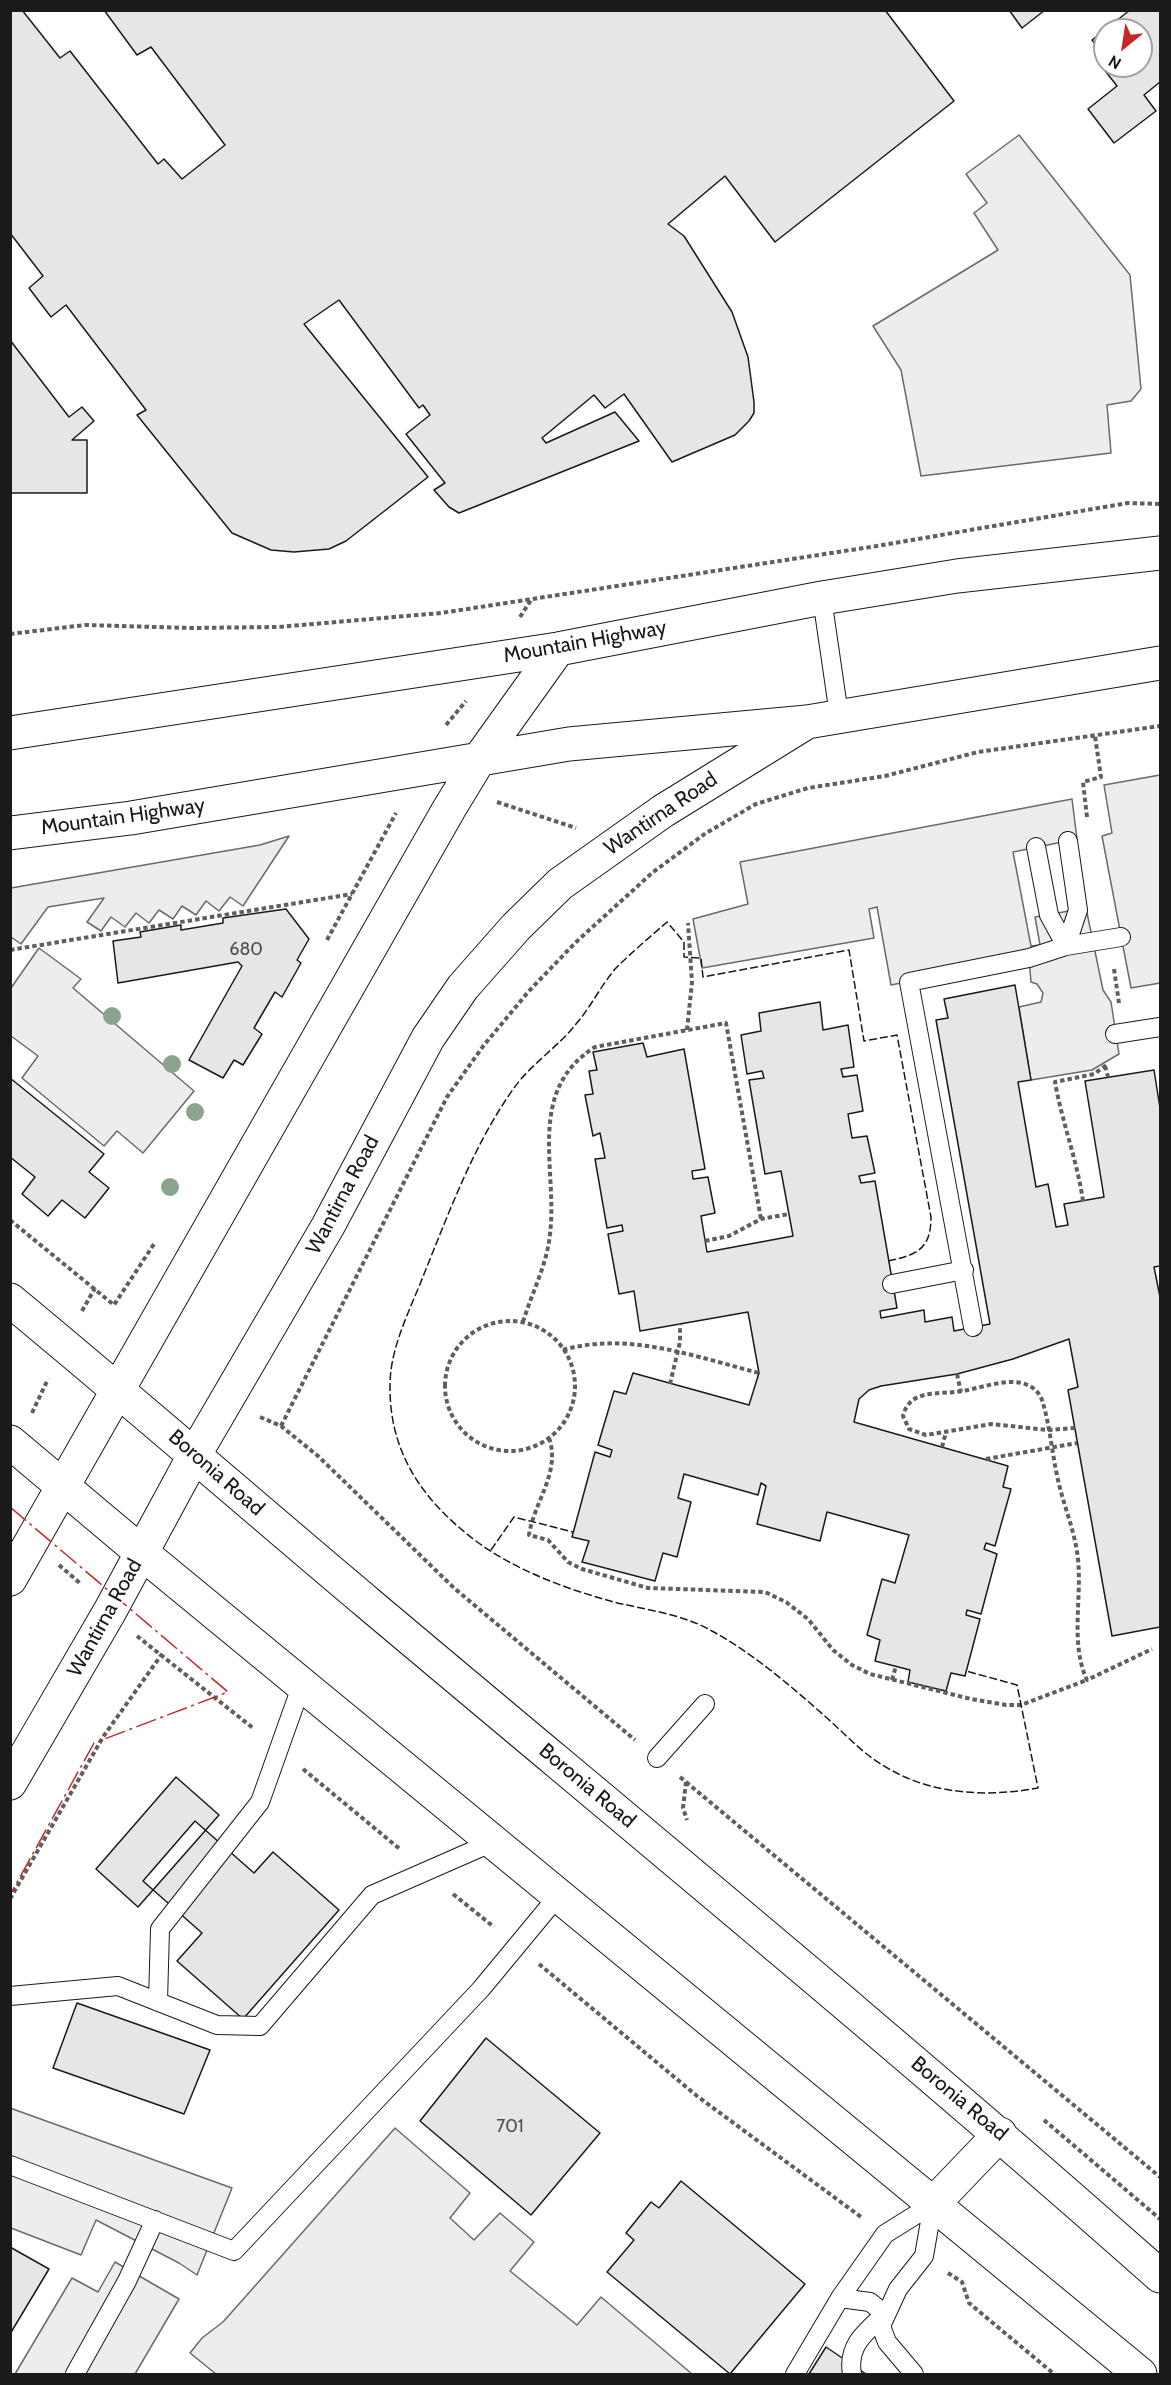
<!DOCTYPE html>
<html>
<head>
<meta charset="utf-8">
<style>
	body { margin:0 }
	#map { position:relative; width:1171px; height:2385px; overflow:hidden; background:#fff; font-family:Cabin,sans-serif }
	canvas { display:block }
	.frame { position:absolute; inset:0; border:12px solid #1a1a1a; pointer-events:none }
	.north { position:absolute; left:1093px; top:18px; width:60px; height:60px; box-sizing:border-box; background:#fff; border:2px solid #a3a3a3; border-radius:50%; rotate:210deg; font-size:16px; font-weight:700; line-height:24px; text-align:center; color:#1a1a1a }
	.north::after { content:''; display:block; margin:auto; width:21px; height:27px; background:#c62828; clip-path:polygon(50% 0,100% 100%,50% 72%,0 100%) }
</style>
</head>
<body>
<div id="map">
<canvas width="1171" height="2385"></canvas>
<div class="frame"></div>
<div class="north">N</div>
</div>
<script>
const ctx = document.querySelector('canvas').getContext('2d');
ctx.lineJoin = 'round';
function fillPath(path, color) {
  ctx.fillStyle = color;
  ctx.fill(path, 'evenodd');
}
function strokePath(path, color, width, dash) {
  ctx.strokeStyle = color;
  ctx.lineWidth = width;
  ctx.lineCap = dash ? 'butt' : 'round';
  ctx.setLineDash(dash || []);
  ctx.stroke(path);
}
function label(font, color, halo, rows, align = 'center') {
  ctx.font = font + ' Cabin,sans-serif';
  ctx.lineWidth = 4.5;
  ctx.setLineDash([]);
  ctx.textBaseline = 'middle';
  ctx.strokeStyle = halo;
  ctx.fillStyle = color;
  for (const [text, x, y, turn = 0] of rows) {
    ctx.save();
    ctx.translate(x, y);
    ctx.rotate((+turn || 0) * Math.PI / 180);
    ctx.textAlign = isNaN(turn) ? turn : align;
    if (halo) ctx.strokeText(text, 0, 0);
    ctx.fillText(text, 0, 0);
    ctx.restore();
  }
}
const parking = new Path2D(`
	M1019 135 1130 275 1141 389 1131 401 1107 405 1111 453 921 476 901 370 873 326 998 250 974 213 987 203 966 174Z
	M1160 775V983L1131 988 1102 836 1112 833 1104 785Z
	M1072 799 1077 839 1013 852 1031 946 1040 945 1035 917 1086 908 1103 990 1111 1002 1119 1054 1092 1070 1031 1080 1019 1007 1041 1002 1043 993 1037 984 1031 982 1029 958 891 985 877 907 869 909 874 938 702 968 693 919 748 904 740 862Z
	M289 836 243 906 230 897 219 911 206 901 196 915 182 906 173 919 159 910 149 923 136 913 125 927 111 917 101 931 87 922 104 898 48 907 21 944 11 937V888L260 845Z
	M39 948 81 979 73 988 194 1091 143 1153 117 1131 104 1146 22 1078 38 1056 11 1036V988Z
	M10 2108 232 2188 197 2275 179 2263 96 2220 81 2255 11 2228Z
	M395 2128 470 2193 450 2218 474 2240 500 2213 534 2242 510 2271 577 2325 601 2297 692 2374H216L190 2353 202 2338 223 2322Z
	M115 2262 179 2299 135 2374H15L72 2278 98 2292Z`);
fillPath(parking, '#ededed');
strokePath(parking, '#6a6a6a', 1.5);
const building = new Path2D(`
	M10 10H22L60 58 70 51 158 164 164 159 182 179 225 145 151 47 137 55 104 10H885L954 101 775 242 725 176 668 224 684 236 732 312 748 357 754 402V413L749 421 735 435 672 462 624 394 605 408 594 395 542 438 546 443 615 412 639 441 459 513 449 507 434 490 445 483 406 434 430 415 423 405 419 408 339 300 304 324 428 477 346 541 329 549 294 552 271 550 232 533 137 415 146 410 66 305 51 317 29 288 43 276 10 233Z
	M1009 10H1045L1022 28Z
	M1130 10H1160V82L1144 95 1156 111 1114 143 1088 109 1117 86 1099 63 1105 58V66H1141V30H1105V57L1092 40Z
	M10 340 69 417 82 407 94 421 72 440H87V493H10Z
	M286 909 309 939 297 960 301 963 282 997 275 992 254 1028 262 1034 243 1065 234 1060 223 1078 189 1060 242 966 238 962 118 983 113 941 141 937 140 932 181 925V930L223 923V918Z
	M1015 985 1031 1080 1018 1082 1036 1187 1048 1184 1056 1227 1068 1225 1064 1204 1104 1197 1085 1081 1154 1070 1160 1108V1266L1154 1267 1160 1297V1627L1112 1636 1068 1390 1078 1387 1069 1339 1013 1359 957 1374 881 1386 869 1390 859 1399 854 1422 1008 1466 1003 1487 1011 1489 995 1546 986 1543 984 1549 997 1554 981 1614 967 1610 966 1615 980 1619 965 1676 951 1673 946 1691 908 1682 910 1670 875 1661 880 1640 867 1635 882 1579 895 1583 909 1535 827 1512 820 1541 757 1524 766 1486 761 1483 758 1495 684 1474 678 1498 691 1502 677 1557 663 1553 655 1581 582 1562 589 1541 572 1537 595 1452 610 1457 612 1450 598 1445 614 1391 626 1394 633 1373 749 1405 759 1373 748 1312 640 1331 634 1291 619 1294 608 1234 623 1231 622 1225 607 1228 595 1159 605 1158 600 1133 593 1136 585 1095 593 1094 589 1071 597 1070 593 1052 643 1043 647 1057 684 1049 705 1169 692 1171 693 1179 708 1177 715 1213 701 1216 707 1252 793 1236 781 1171 765 1174 749 1080 764 1078 762 1071 747 1074 741 1035 761 1031 759 1013 820 1002 823 1030 848 1025 854 1067 841 1069 843 1077 857 1075 863 1111 848 1114 852 1138 867 1136 875 1173 859 1176 861 1183 875 1181 897 1308 880 1311 881 1318 924 1310 925 1322 952 1317 954 1331 990 1324 936 1020 948 1018 944 999Z
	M10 1078 104 1154 89 1172 109 1188 85 1218 62 1200 48 1216 22 1194 35 1177 10 1157Z
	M176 1777 219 1815 138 1907 96 1869Z
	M195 1821 254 1873 273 1852 339 1910 243 2019 177 1961 202 1933 143 1881Z
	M77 2003 210 2050 184 2114 53 2068Z
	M486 2038 600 2133 531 2215 420 2121Z
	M681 2181 805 2284 730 2374 607 2272 634 2240 626 2233 651 2202 659 2208Z
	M10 2247 49 2269 10 2334Z
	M826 2347 866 2374H809Z`);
fillPath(building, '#e6e6e6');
strokePath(building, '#1a1a1a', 1.5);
const lane = new Path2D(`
	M822 598 839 715
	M1036 847 1049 915 1066 946
	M1066 946 1078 910 1068 841
	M1115 1034 1160 1027
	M892 1284 964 1270
	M973 1327 909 982 1029 958 1066 946 1121 937
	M657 1758 705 1704
	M10 1996 118 1986 217 2025 260 2026 372 1895 493 1842
	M158 2002 160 1929 260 1802 302 1684
	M10 2165 234 2251 481 1989 558 1896
	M840 2298 870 2302 885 2314C865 2332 847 2346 852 2374
	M75 2374 127 2281 155 2220
	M795 2374 840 2298 885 2234 933 2204
	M914 2374 887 2342 881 2326 898 2289 924 2256 933 2204`);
const primary = new Path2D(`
	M10 733 558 649 822 598 957 576 1160 553
	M10 833 131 818 569 744 807 722 1160 663
	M10 1300C131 1400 249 1503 369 1604 634 1827 902 2047 1160 2276
	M10 1442 142 1553 1140 2374
	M10 1579 449 809 480 758 558 649
	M10 1783 110 1611 195 1454 328 1226 428 1038 463 987 516 927 560 884 663 811 807 722
	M933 2204 1000 2134`);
strokePath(lane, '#1a1a1a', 20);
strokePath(primary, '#1a1a1a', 35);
strokePath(new Path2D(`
	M520 617 531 600
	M10 634 85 625 191 628 278 627 441 613 877 546 1128 503 1160 504
	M446 725 466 701
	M497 802 576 828
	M1087 817 1083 782 1101 777 1095 736
	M327 940 396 813
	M10 950 352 894
	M1114 969 1119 1003
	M687 1030 692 982 688 923
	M1105 1066 1108 1077
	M1083 1201C1077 1160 1062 1122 1055 1082L1094 1074 1108 1064
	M10 1220 114 1305 154 1244
	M705 1241 729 1236 761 1219 789 1214
	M82 1311 95 1288
	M445 1386a65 65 0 1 1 130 0a65 65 0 1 1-130 0Z
	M523 1322C532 1292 547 1265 550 1234 558 1169 525 1091 595 1047L726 1023 761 1219
	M563 1350C628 1331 696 1357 759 1373
	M957 1374 961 1392
	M670 1384 680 1342V1324
	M32 1413 48 1379
	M260 1417 281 1426 318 1456 454 1588 635 1740
	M281 1426 447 1097 484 1045 529 991 575 943 652 873 706 833 756 804 808 788 885 776 978 752 1160 726
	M1075 1428 1048 1430 991 1424 926 1435 909 1429 903 1416C909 1391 933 1394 955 1392 979 1390 1008 1375 1030 1386 1035 1389 1040 1394 1042 1400 1050 1425 1052 1454 1058 1480 1064 1507 1075 1531 1078 1559 1082 1599 1070 1644 1087 1680L1152 1649
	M549 1438C561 1472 534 1502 529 1535L548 1540 568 1562 582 1569 648 1588 765 1592 786 1602 808 1619 833 1650 852 1665 870 1674 971 1699 1006 1705H1021L1087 1680
	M942 1447 946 1432
	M986 1459 1077 1443
	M59 1565 81 1584
	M137 1636 253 1728
	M892 1680 896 1666
	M303 1769 401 1850
	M680 1777 686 1782 683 1808 687 1820
	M686 1782 1160 2177
	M453 1894 494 1927
	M10 1899 103 1737 162 1654
	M539 1964 697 2096 861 2217
	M1044 2120 1160 2219
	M948 2273 962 2282 969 2303 1054 2374`), '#5f5f5f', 4, [4.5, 3]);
strokePath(lane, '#fff', 18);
strokePath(primary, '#fff', 33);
strokePath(new Path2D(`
	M888 1261C917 1255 931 1249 931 1217L897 1035 864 1041 849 950 703 977 701 958 684 957V942L667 922C650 937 632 952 616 968 601 985 591 1007 576 1024 558 1047 531 1064 514 1088 474 1144 450 1210 424 1274 411 1308 390 1347 390 1385 389 1453 423 1501 476 1541 515 1570 566 1589 614 1602 646 1610 683 1614 712 1631 754 1654 792 1687 827 1718 848 1737 866 1757 891 1770 935 1795 990 1797 1038 1788L1017 1685 966 1671
	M491 1550 514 1517 573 1532`), '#1a1a1a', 1.5, [8, 3]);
strokePath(new Path2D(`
	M10 1507 228 1692 94 1743 10 1895`), '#c62828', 1.5, [21, 4.5, 3, 4.5]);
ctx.fillStyle = '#8aa48f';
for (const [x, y] of [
	[112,1016],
	[172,1064],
	[195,1112],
	[170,1187]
]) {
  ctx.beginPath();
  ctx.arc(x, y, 9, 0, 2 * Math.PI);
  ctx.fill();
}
label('18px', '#4d4d4d', null, [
	["680",246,950],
	["701",510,2127]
]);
label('21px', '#1a1a1a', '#fff', [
	["Mountain Highway",585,642,-10],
	["Wantirna Road",661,814,-34],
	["Mountain Highway",123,817,-8],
	["Wantirna Road",343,1195,-62],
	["Boronia Road",216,1473,41],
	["Wantirna Road",105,1618,-61],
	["Boronia Road",587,1786,40],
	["Boronia Road",959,2099,40]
]);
</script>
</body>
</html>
